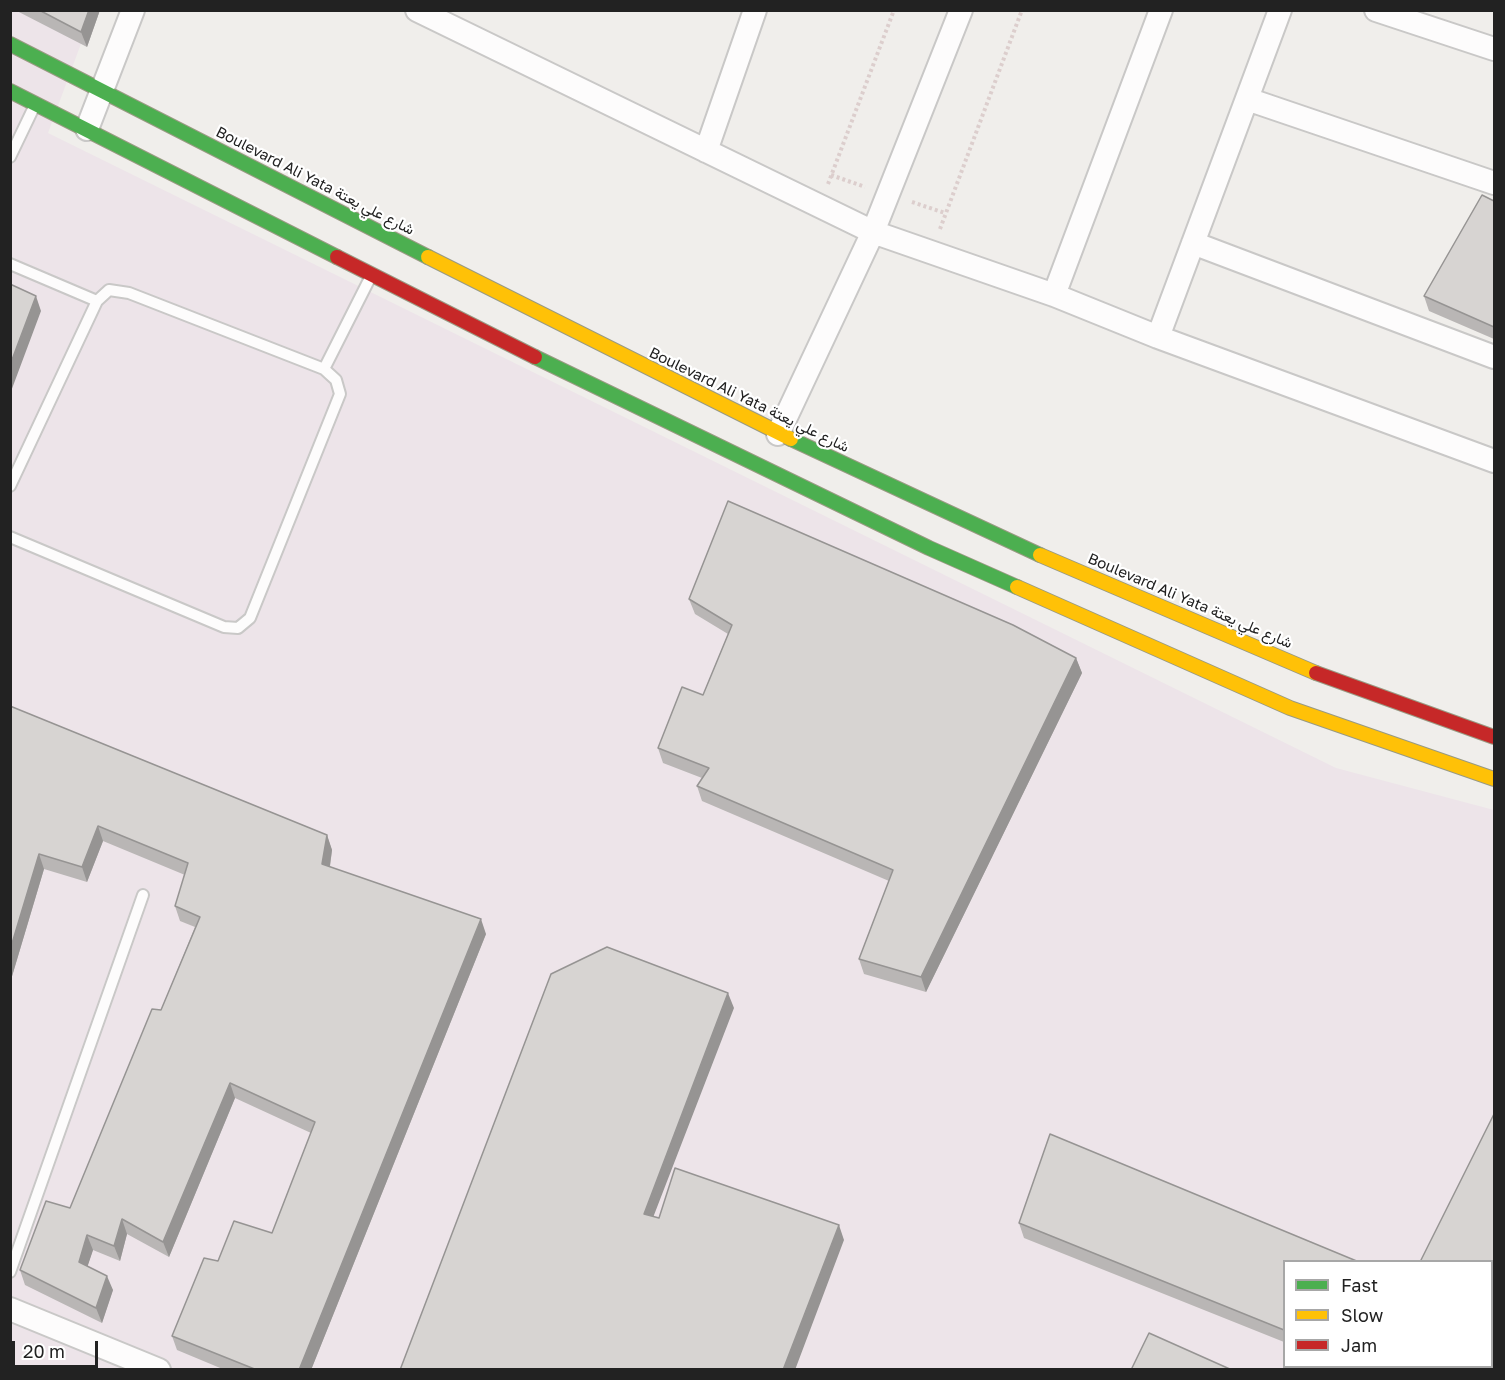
<!DOCTYPE html>
<html>
<head>
<meta charset="utf-8">
<style>
	body { margin:0 }
	#map { position:relative; width:1505px; height:1380px; overflow:hidden; background:#f0eeeb; font-family:"Golos Text",sans-serif }
	canvas { display:block }
	.frame { position:absolute; inset:0; border:12px solid #222; pointer-events:none }
	.legend { position:absolute; left:1283px; top:1260px; width:210px; height:108px; box-sizing:border-box; background:#fff; border:2px solid #a7a7a7; margin:0; padding:8px 10px; list-style:none; font-size:18px; color:#222 }
	.legend li { display:flex; align-items:center; gap:12px; height:30px }
	.legend b { width:30px; border:2px solid #a7a7a7 }
	.scale { position:absolute; left:12px; top:1341px; width:86px; height:27px; box-sizing:border-box; border:3px solid #222; border-top:0; padding-left:8px; font-size:18px; line-height:21px; white-space:nowrap; color:#222; -webkit-text-stroke:4px #fff; paint-order:stroke }
</style>
</head>
<body>
<div id="map">
<canvas width="1505" height="1380"></canvas>
<div class="frame"></div>
<ul class="legend">
<li><b style="height:8px;background:#4caf50"></b>Fast</li>
<li><b style="height:8px;background:#ffc107"></b>Slow</li>
<li><b style="height:8px;background:#c62828"></b>Jam</li>
</ul>
<div class="scale">20 m</div>
</div>
<script>
const ctx = document.querySelector('canvas').getContext('2d');
ctx.lineJoin = 'round';
function fillPath(path, color) {
  ctx.fillStyle = color;
  ctx.fill(path, 'evenodd');
}
function strokePath(path, color, width, dash) {
  ctx.strokeStyle = color;
  ctx.lineWidth = width;
  ctx.lineCap = dash ? 'butt' : 'round';
  ctx.setLineDash(dash || []);
  ctx.stroke(path);
}
function label(font, color, halo, rows, align = 'center') {
  ctx.font = font + ' "Golos Text",Vazirmatn,sans-serif';
  ctx.lineWidth = 4.5;
  ctx.setLineDash([]);
  ctx.textBaseline = 'middle';
  ctx.strokeStyle = halo;
  ctx.fillStyle = color;
  for (const [text, x, y, turn = 0] of rows) {
    ctx.save();
    ctx.translate(x, y);
    ctx.rotate((+turn || 0) * Math.PI / 180);
    ctx.textAlign = isNaN(turn) ? turn : align;
    if (halo) ctx.strokeText(text, 0, 0);
    ctx.fillText(text, 0, 0);
    ctx.restore();
  }
}
fillPath(new Path2D(`
	M10 11H93L48 133 1336 768 1494 810V1369H11ZM1284 1262H1492V1366H1284Z`), '#ede4e9');
const lane = new Path2D(`
	M10 157 34 107
	M10 264 97 301
	M324 369 371 276
	M10 486 97 301 109 290 129 293 324 369 336 380 340 394 250 618 238 628 224 627 10 537
	M10 1272 143 895`);
const street = new Path2D(`
	M417 10 873 232 1054 295 1158 337 1494 461
	M1376 10 1494 49
	M1247 99 1494 183
	M87 129 133 10
	M706 151 755 10
	M1193 243 1494 357
	M1054 295 1161 10
	M1158 337 1280 10
	M778 434 873 232 961 10
	M10 1309 159 1370`);
const fast = new Path2D(`
	M10 44 428 257
	M10 91 337 257
	M535 357 929 548 1017 587
	M791 439 1040 555`);
const slow = new Path2D(`
	M428 257 791 439
	M1040 555 1316 673
	M1017 587 1290 708 1494 779`);
const jam = new Path2D(`
	M337 257 535 357
	M1316 673 1494 737`);
strokePath(lane, '#c9c8c7', 14);
strokePath(street, '#c9c8c7', 26);
strokePath(fast, '#999a82', 16);
strokePath(slow, '#999a82', 16);
strokePath(jam, '#999a82', 16);
strokePath(new Path2D(`
	M831 175 865 187
	M828 184 894 10
	M912 202 945 213
	M940 229 1022 10`), '#dccecd', 4, [3, 3]);
strokePath(lane, '#fdfcfc', 10);
strokePath(street, '#fdfcfc', 22);
strokePath(fast, '#4caf50', 14);
strokePath(slow, '#ffc107', 14);
strokePath(jam, '#c62828', 14);
fillPath(new Path2D(`
	M15 10H100L87 47Z
	M1494 201V339L1429 311 1424 296Z
	M689 599 1076 658 1082 673 926 992 864 974 859 959 889 881 702 801 697 786 702 778 663 763 658 748 703 695 728 634 695 614Z
	M10 706 327 835 332 850 330 867 486 934 311 1370H225L177 1350 172 1336 218 1261 272 1233 311 1133 235 1098 169 1257 127 1234 120 1261 93 1250 87 1267 113 1290 102 1323 25 1285 20 1270 70 1208 161 1010 195 927 180 921 175 906 185 875 103 841 87 882 44 869 10 983Z
	M1019 1223 1284 1262V1342L1024 1238Z
	M1345 1366H1491L1494 1370H1353Z`), '#b9b6b5');
fillPath(new Path2D(`
	M89 10H100L87 47 81 32Z
	M36 296 41 311 10 394V365Z
	M1076 658 1082 673 926 992 921 977Z
	M98 826 103 841 87 882 82 867Z
	M327 835 332 850 328 879 322 864Z
	M39 854 44 869 10 983V950Z
	M481 919 486 934 311 1370H299Z
	M728 993 734 1008 649 1228 644 1214Z
	M230 1083 235 1098 169 1257 163 1242Z
	M122 1219 127 1234 120 1261 114 1246Z
	M839 1225 844 1240 795 1370H783Z
	M87 1235 93 1250 84 1277 79 1262Z
	M107 1276 113 1290 102 1323 96 1308Z`), '#969493');
const building = new Path2D(`
	M39 10H89L81 32Z
	M1482 195 1494 201V327L1424 296Z
	M10 284 36 296 10 365Z
	M728 501 1013 625 1076 658 921 977 859 959 893 870 697 786 709 768 658 748 682 687 703 695 732 625 689 599Z
	M10 706 327 835 322 864 481 919 299 1370H257L172 1336 204 1258 218 1261 234 1221 272 1233 315 1122 230 1083 163 1242 122 1219 114 1246 87 1235 79 1262 107 1276 96 1308 20 1270 46 1201 70 1208 152 1009 161 1010 200 917 175 906 188 863 98 826 82 867 39 854 10 950Z
	M607 947 728 993 644 1214 659 1218 675 1168 839 1225 783 1370H400L551 974Z
	M1494 1114V1370H1366L1368 1366H1491V1262H1420Z
	M1050 1134 1359 1262H1284V1330L1019 1223Z
	M1149 1333 1232 1370H1131Z`);
fillPath(building, '#d7d4d2');
strokePath(building, '#969493', 1.5);
label('15px', '#222', '#fff', [
	["Boulevard Ali Yata شارع علي يعتة",315,181,27],
	["Boulevard Ali Yata شارع علي يعتة",749,400,26],
	["Boulevard Ali Yata شارع علي يعتة",1190,601,23]
]);
</script>
</body>
</html>
